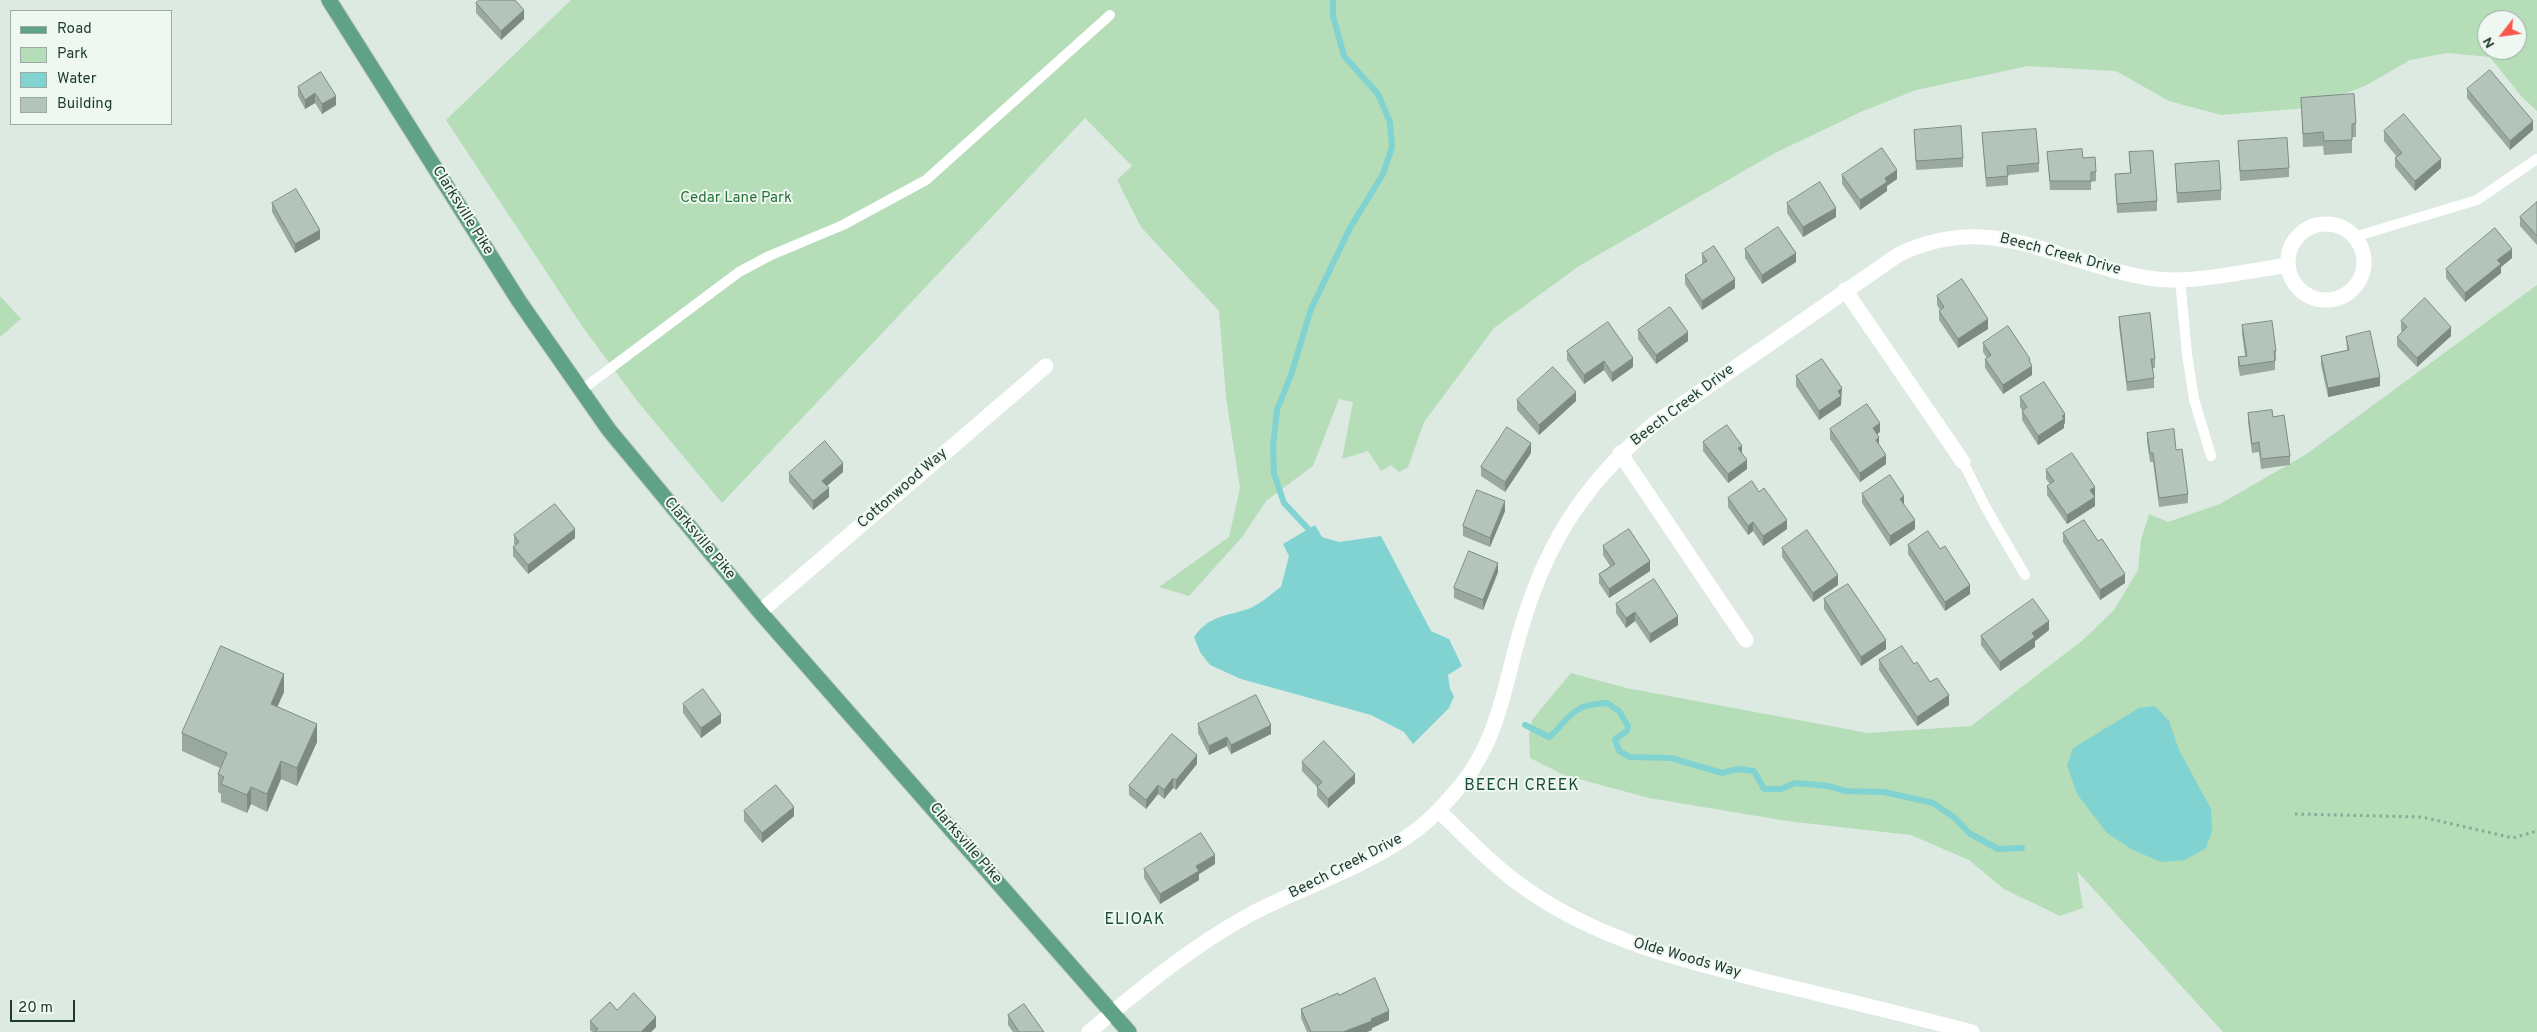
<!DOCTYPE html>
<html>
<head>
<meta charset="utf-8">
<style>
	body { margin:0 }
	#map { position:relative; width:2537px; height:1032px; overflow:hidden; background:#ddeae2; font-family:Overpass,sans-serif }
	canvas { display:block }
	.legend { position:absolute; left:10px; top:10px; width:162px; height:115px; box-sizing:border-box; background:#eef7f1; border:1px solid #9baba3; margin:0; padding:6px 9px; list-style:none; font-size:15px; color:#1e3a2e }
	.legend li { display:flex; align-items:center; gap:10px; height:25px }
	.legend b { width:25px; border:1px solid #9baba3 }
	.north { position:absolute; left:2477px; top:10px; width:50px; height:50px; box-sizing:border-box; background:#eef7f1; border:1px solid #9baba3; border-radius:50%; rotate:240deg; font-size:14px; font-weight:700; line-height:20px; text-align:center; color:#1e3a2e }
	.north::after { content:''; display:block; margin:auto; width:18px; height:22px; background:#fa584c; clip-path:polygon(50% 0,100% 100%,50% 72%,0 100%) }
	.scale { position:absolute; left:10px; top:1000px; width:65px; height:22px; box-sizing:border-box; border:2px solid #1e3a2e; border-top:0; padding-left:6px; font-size:15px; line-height:18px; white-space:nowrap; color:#1e3a2e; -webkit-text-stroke:4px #eef7f1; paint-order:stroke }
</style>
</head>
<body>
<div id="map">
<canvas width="2537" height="1032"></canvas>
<ul class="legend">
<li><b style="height:6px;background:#5fa285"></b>Road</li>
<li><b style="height:14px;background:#b4ddb8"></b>Park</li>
<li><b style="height:14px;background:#81d3d1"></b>Water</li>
<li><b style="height:14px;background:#b3c5ba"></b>Building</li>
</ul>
<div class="north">N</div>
<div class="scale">20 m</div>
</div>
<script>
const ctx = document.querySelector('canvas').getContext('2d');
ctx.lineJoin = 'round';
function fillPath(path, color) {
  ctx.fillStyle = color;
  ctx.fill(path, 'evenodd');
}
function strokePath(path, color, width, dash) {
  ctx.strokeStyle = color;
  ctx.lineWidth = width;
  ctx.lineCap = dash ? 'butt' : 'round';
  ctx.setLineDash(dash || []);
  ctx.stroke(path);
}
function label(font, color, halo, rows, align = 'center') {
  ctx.font = font + ' Overpass,sans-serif';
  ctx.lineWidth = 4;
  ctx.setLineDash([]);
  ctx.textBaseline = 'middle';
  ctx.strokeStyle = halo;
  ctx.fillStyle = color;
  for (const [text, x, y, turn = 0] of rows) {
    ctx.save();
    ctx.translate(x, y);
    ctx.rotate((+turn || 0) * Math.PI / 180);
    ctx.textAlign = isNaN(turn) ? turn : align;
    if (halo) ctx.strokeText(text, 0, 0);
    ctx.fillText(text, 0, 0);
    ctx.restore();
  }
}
fillPath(new Path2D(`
	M571 0H2537V111L2522 97 2490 57 2447 53 2410 60 2365 86 2306 108 2221 115 2169 101 2116 71 2028 66 1916 90 1863 111 1775 153 1579 266 1494 328 1424 422 1408 467 1399 472 1391 465 1381 471 1368 451 1342 459 1353 402 1339 399 1313 466 1267 500 1242 537 1189 596 1159 587 1229 537 1240 488 1226 398 1219 311 1141 227 1117 180 1132 166 1085 118 722 503 638 402 582 326 446 120ZM2487 20H2517V50H2487Z
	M2537 285V1032H2223L2077 871 2083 908 2060 916 2004 889 1969 860 1911 835 1787 821 1649 798 1564 775 1530 758 1529 736 1532 720 1571 673 1626 688 1868 733 1971 726 2083 640 2114 610 2138 570 2141 540 2149 514 2168 522 2220 504 2305 455Z
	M0 296 21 319 0 337Z`), '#b4ddb8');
fillPath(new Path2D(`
	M1315 525 1322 537 1339 542 1381 536 1431 631 1449 639 1462 666 1448 675 1450 689 1454 696 1449 708 1413 744 1404 732 1371 715 1241 679 1210 665 1200 652 1194 637C1208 616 1226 616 1248 609 1259 605 1271 594 1281 587L1289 556 1283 544Z
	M2155 706 2169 721 2179 750 2211 809 2212 831 2206 848 2185 860 2161 862 2131 849 2107 833 2077 794 2067 765 2073 748 2139 708Z`), '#81d3d1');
strokePath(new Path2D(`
	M1314 535 1284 503 1274 474 1273 446 1277 410 1291 375 1311 309 1350 228 1383 174 1392 147 1390 122 1378 94 1344 56 1333 16V0
	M1525 725 1549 737C1559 730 1563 721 1572 714 1581 705 1595 704 1607 703L1619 711 1628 726 1627 731 1615 739 1619 751 1630 757 1671 758 1722 773 1737 769 1754 771 1764 789H1781L1795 783 1828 786 1845 791 1884 792 1933 803 1955 818 1969 833 1998 849 2022 848`), '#81d3d1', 6);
const primary = new Path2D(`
	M329 0 519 301 609 430 760 612 1129 1032`);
strokePath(primary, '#bcc4c0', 17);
strokePath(new Path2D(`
	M2295 814 2422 817 2513 838 2537 831`), '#7cb096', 3, [2.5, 4]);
strokePath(new Path2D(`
	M2354 237 2477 200 2537 159
	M2180 279 2187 354 2194 399 2211 456
	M580 391 739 272 769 256 843 225 926 180 1110 15
	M1963 462 1986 508 2025 575`), '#fff', 10);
strokePath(new Path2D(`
	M2288 262a38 38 0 1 1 76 0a38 38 0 1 1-76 0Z
	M1845 290 1963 462
	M1620 453 1746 640
	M760 612 1046 366
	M1439 811C1468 839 1496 869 1529 891 1603 942 1688 962 1773 983 1840 999 1906 1015 1972 1032
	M1089 1032C1140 989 1192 946 1251 914 1303 887 1363 868 1411 834 1430 821 1446 803 1461 785 1501 736 1505 678 1524 619 1550 535 1589 480 1655 423L1898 255C1992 209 2056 263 2148 278 2187 285 2248 271 2288 265`), '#fff', 15);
strokePath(primary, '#5fa285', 15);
fillPath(new Path2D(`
	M476 3 524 19 501 40 476 13Z
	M321 72 336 105 322 114 315 103 305 109 298 96V87Z
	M2467 89 2533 130 2510 150 2467 98Z
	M2301 98 2356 123V137H2352V153L2324 155 2323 146 2303 147Z
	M1914 130 1963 158V167L1916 170Z
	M2384 131 2441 168 2415 191 2395 167V158L2397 157 2384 141Z
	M1982 133 2039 163V172L2008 175V185L1986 187Z
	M2238 141 2289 168V177L2240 181Z
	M2047 152 2083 158 2096 172V181L2091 182V190H2050Z
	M2129 152 2157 201V211L2117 213 2115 174 2130 173Z
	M2175 164 2221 190V200L2177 203Z
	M1842 175 1897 179 1887 186V191L1860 210 1842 184Z
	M2537 202V245L2520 226V217Z
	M272 203 320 239 295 253 272 212Z
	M1787 203 1836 217 1803 237 1787 213Z
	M1745 249 1796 262 1762 284 1745 258Z
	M1702 254 1735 288 1702 310 1685 284V275L1702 264Z
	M2512 258 2501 267V273L2465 302 2446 278V269Z
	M1937 296 1988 329 1958 348 1939 320V311L1940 310 1937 305Z
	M2119 317 2155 359V368H2152L2154 378V388L2127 391 2119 326Z
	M2401 321 2451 336 2417 367 2397 346V337L2402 332 2401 330Z
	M2242 325 2276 351V360L2275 361V370L2240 376 2238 366V357L2245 356 2242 334Z
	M1638 330 1688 341 1656 364 1638 339Z
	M2346 337 2380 386 2328 397 2321 365V356L2347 350Z
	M1983 343 2030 363 2032 375 2003 394 1985 368V359L1987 358 1983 352Z
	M1567 351 1633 367 1612 382 1604 370 1584 384 1567 360Z
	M1796 376 1842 398H1841V405L1819 420 1796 386Z
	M2020 397 2065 423 2064 424V428L2038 445 2022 420V410L2020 407Z
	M1517 400 1576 401 1539 435 1517 410Z
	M2248 413 2273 417 2290 456V465L2261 469 2259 452 2252 453 2248 422Z
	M1830 429 1880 432 1877 434 1879 444 1886 464 1860 482 1830 439Z
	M2147 433 2176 450 2188 494V503L2159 507 2153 462H2150L2147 442Z
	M1703 442 1747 469 1728 483 1703 451Z
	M1531 453 1505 492 1481 476V467Z
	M2046 470 2095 496V506L2067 524 2047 495V486L2050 484 2046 479Z
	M843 472 827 486 829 497 813 510 789 482V473Z
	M1862 494 1904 505 1915 529 1890 546 1862 503Z
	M1728 498 1787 529 1763 546 1753 531 1748 535 1728 507Z
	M1505 511 1490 547 1463 536V526Z
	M2063 533 2125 583 2100 600 2063 542Z
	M514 535 575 538 528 574 513 556V547L515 545 514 544Z
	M1908 545 1940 549 1970 594 1945 611 1908 554Z
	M1603 546 1650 571 1609 598 1599 583V574L1610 566 1603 555Z
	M1782 548 1838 585 1813 602 1782 557Z
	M1498 572 1483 610 1454 598V588Z
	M1824 599 1886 649 1861 666 1824 609Z
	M1616 604 1678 625 1650 643 1635 621 1626 628 1616 613Z
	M2049 630 2035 641V647L2000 671 1981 645V636Z
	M1879 660 1914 664 1930 682 1949 705 1917 726 1879 670Z
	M284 692 277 707 317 742 297 786 281 779 267 812 251 804 247 813 221 802V794L218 792V774L220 768 182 751V733Z
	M683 704 721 723 701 738 683 713Z
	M1198 724 1271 734 1231 754 1227 746 1209 755 1198 733Z
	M1302 762 1355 783 1328 808 1317 796V787L1302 771Z
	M1197 764 1176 790 1173 788 1164 799 1158 794 1146 809 1129 795V786Z
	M744 811 794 816 762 843 744 821Z
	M1215 864 1199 874V880L1160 904 1144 878V869Z
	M1339 995 1389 1020 1372 1028V1030L1367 1032H1307L1301 1018V1009Z
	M617 1010 656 1027 651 1032H592L590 1030V1021Z
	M1008 1015 1044 1032H1013L1008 1025Z`), '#9aa9a0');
fillPath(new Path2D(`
	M524 10V19L501 40V31Z
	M315 93V103L305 109V100Z
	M336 96V105L322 114V104Z
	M2533 121V130L2510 150V141Z
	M2441 159V168L2415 191V181Z
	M1897 170V179L1887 186V191L1860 210V200L1885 178Z
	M1836 208V217L1803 237V227Z
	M320 230V239L295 253V244Z
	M2512 249V258L2501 267V273L2465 302V293L2497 260Z
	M1796 253V262L1762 284V275Z
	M1735 279V288L1702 310V301Z
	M1988 319V329L1958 348V339Z
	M2451 327V336L2417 367V358Z
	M1688 332V341L1656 364V355Z
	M1633 358V367L1612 382V373Z
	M2030 359V367L2032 366V375L2003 394V385Z
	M1604 361V370L1584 384V375Z
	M2380 377V386L2328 397V388Z
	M1842 388 1841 405 1819 420V411L1838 391Z
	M1576 392V401L1539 435V425Z
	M2065 414V423L2064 424V428L2038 445V436Z
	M1880 423V432L1873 437V428Z
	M1879 437V447L1876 440Z
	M1531 443V453L1505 492V482Z
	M1742 446V455L1738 448Z
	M1886 455V464L1860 482V473Z
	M1747 460V469L1728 483V474Z
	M843 463V472L822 490V481Z
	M2095 487V496L2090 499V490Z
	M829 488V497L813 510V501Z
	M1904 496V505L1900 499Z
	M2095 497V506L2067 524V515Z
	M1505 501V511L1490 547V538Z
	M1787 520V529L1763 546V536Z
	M1915 520V529L1890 546V536Z
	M1753 522V531L1748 535V526Z
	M575 529V538L528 574V565Z
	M1650 561V571L1609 598V589Z
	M1498 563V572L1483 610V600Z
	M2125 574V583L2100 600V590Z
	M1838 575V585L1813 602V593Z
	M1970 585V594L1945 611V602Z
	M1635 612V621L1626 628V618Z
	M1678 616V625L1650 643V634Z
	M2049 621V630L2035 641V647L2000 671V662L2032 633Z
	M1886 640V649L1861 666V657Z
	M284 674V692L271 721V704Z
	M1949 695V705L1917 726V717Z
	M721 714V723L701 738V728Z
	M317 724V742L297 786V768Z
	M1271 725V734L1231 754V745Z
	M1227 737V746L1209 755V746Z
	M1197 755V764L1176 790V780Z
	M281 761V779L267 812V794Z
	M1355 774V783L1328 808V799Z
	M1173 778V788L1164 799V790Z
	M1158 785V794L1146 809V800Z
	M251 787V804L247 813V795Z
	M794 807V816L762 843V833Z
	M1215 855V864L1199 874V880L1160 904V894L1196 866Z
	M1389 1011V1020L1372 1028V1030L1367 1032H1343Z
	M656 1017V1027L651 1032H641Z`), '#7d8a82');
const building = new Path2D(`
	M480 0H515L524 10 501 31 476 3Z
	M2490 70 2533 121 2510 141 2467 89Z
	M321 72 336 96 322 104 315 93 305 100 298 87Z
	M2354 94 2356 123 2352 124V140L2324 141 2323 132 2303 134 2301 98Z
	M2404 114 2441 159 2415 181 2395 158 2402 153 2384 131Z
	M1961 126 1963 158 1916 161 1914 130Z
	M2036 129 2039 163 2007 166 2008 176 1986 178 1982 133Z
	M2287 138 2289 168 2240 171 2238 141Z
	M1882 148 1897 170 1885 178 1887 182 1860 200 1842 175Z
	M2082 149 2083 158 2095 157 2096 172H2091V181H2050L2047 152Z
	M2153 151 2157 201 2117 204 2115 174 2131 173 2129 152Z
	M2219 161 2221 190 2177 193 2175 164Z
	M1820 182 1836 208 1803 227 1787 203Z
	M296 189 320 230 295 244 272 203Z
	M2537 202V236L2520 217Z
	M1778 227 1796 253 1762 275 1745 249Z
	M2495 228 2512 249 2497 260 2501 264 2465 293 2446 269Z
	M1714 246 1735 279 1702 301 1685 275 1707 261 1702 254Z
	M1962 279 1988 319 1958 339 1939 311 1944 307 1937 296Z
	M2425 298 2451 327 2417 358 2397 337 2407 327 2401 321Z
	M1670 307 1688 332 1656 355 1638 330Z
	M2150 313 2155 359H2151L2154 378 2127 382 2119 317Z
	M2272 321 2276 351H2274L2275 361 2240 366 2238 357 2247 356 2242 325Z
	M1608 322 1633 358 1612 373 1604 361 1584 375 1567 351Z
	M2008 326 2030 359 2029 360 2032 366 2003 385 1985 359 1991 355 1983 343Z
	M2370 331 2380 377 2328 388 2321 356 2349 350 2346 337Z
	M1822 359 1842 388 1838 391 1841 396 1819 411 1796 376Z
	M1553 367 1576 392 1539 425 1517 400Z
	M2044 382 2065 414 2062 416 2064 419 2038 436 2022 411 2027 407 2020 397Z
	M1867 404 1880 423 1873 428 1879 437 1876 440 1886 455 1860 473 1830 429Z
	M2272 410 2273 417 2284 415 2290 456 2261 459 2259 442 2252 444 2248 413Z
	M1727 425 1742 446 1738 448 1747 460 1728 474 1703 442Z
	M1507 427 1531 443 1505 482 1481 467Z
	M2174 429 2176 450 2182 449 2188 494 2159 498 2153 453H2150L2147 433Z
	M825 441 843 463 822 481 829 488 813 501 789 473Z
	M2072 453 2095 487 2090 490 2095 497 2067 515 2047 486 2054 481 2046 470Z
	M1890 475 1904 496 1900 499 1915 520 1890 536 1862 494Z
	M1752 481 1759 492 1764 488 1787 520 1763 536 1753 522 1748 526 1728 498Z
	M1477 490 1505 501 1490 538 1463 526Z
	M555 504 575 529 528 565 513 547 519 542 514 535Z
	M2084 520 2098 541 2102 539 2125 574 2100 590 2063 533Z
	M1629 529 1650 561 1609 589 1599 574 1615 564 1603 546Z
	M1807 530 1838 575 1813 593 1782 548Z
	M1928 531 1940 549 1945 546 1970 585 1945 602 1908 545Z
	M1469 551 1498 563 1483 600 1454 588Z
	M1654 579 1678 616 1650 634 1635 612 1626 618 1616 604Z
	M1848 584 1886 640 1861 657 1824 599Z
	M2033 599 2049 621 2032 633 2035 637 2000 662 1981 636Z
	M221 646 284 674 271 704 317 724 297 768 281 761 267 794 251 787 247 795 221 784 224 777 218 774 227 753 182 733Z
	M1902 646 1914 664 1917 662 1930 682 1937 678 1949 695 1917 717 1879 660Z
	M703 689 721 714 701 728 683 704Z
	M1256 695 1271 725 1231 745 1227 737 1209 746 1198 724Z
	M1172 734 1197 755 1176 780 1173 778 1164 790 1158 785 1146 800 1129 786Z
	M1324 741 1355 774 1328 799 1317 787 1322 782 1302 762Z
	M776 785 794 807 762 833 744 811Z
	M1201 833 1215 855 1196 866 1199 871 1160 894 1144 869Z
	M1375 978 1389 1011 1371 1019 1372 1021 1343 1032H1311L1301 1009 1338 993 1339 995Z
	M634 993 656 1017 641 1032H595L598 1029 590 1021 610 1002 617 1010Z
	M1024 1004 1044 1032H1019L1008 1015Z`);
fillPath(building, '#b3c5ba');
strokePath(building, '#7d8a82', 1);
label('15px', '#277337', '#eef7f1', [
	["Cedar Lane Park",736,199]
]);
label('15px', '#1e3a2e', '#eef7f1', [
	["Clarksville Pike",462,211,58],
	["Beech Creek Drive",2060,255,15],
	["Beech Creek Drive",1683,406,-37],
	["Cottonwood Way",903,489,-41],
	["Clarksville Pike",699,539,50],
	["Clarksville Pike",965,844,49],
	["Beech Creek Drive",1346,867,-27],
	["Olde Woods Way",1687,959,16]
]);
ctx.letterSpacing = '1px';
label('16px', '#194d37', '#eef7f1', [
	["BEECH CREEK",1522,787],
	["ELIOAK",1135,921]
]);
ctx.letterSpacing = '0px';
</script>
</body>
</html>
